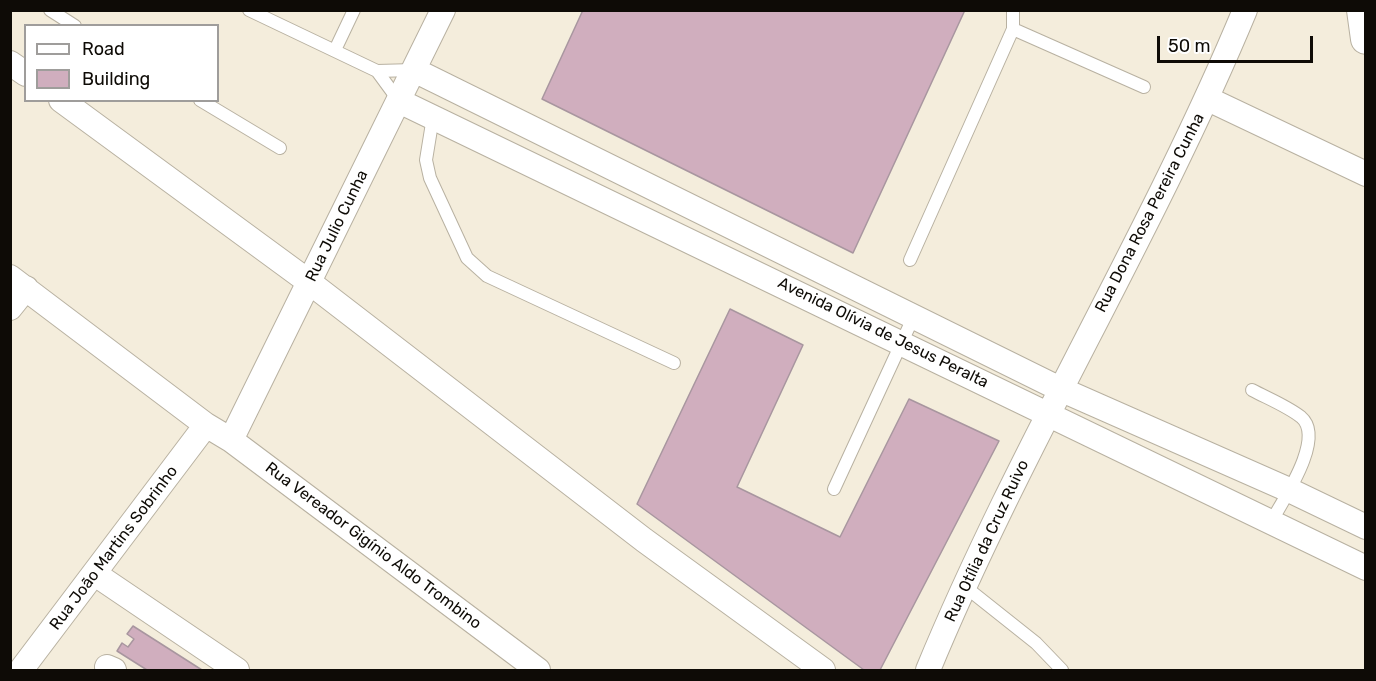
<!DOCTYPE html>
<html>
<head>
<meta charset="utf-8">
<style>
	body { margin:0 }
	#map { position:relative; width:1376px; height:681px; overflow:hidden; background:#f4eddc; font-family:Rubik,sans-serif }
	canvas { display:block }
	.frame { position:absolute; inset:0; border:12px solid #0e0b06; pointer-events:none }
	.legend { position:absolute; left:24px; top:24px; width:195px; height:78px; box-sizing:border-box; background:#fff; border:2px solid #9f9d9b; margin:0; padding:8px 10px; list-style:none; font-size:18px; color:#0e0b06 }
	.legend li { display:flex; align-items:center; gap:12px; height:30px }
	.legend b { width:30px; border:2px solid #9f9d9b }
	.scale { position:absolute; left:1157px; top:36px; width:156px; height:27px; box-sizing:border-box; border:3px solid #0e0b06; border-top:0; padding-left:8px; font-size:18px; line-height:21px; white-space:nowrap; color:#0e0b06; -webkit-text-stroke:4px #fff; paint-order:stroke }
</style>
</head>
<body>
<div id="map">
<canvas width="1376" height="681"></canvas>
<div class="frame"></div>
<ul class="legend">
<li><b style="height:8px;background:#fff"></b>Road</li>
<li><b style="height:16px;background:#d0aebe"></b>Building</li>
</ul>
<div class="scale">50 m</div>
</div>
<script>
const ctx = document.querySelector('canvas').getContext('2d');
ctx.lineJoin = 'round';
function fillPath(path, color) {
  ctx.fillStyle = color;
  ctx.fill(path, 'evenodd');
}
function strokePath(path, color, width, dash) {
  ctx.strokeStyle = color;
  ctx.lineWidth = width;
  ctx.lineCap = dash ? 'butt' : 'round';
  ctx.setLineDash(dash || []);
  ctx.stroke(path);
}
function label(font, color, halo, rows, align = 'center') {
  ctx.font = font + ' Rubik,sans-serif';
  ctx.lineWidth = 4.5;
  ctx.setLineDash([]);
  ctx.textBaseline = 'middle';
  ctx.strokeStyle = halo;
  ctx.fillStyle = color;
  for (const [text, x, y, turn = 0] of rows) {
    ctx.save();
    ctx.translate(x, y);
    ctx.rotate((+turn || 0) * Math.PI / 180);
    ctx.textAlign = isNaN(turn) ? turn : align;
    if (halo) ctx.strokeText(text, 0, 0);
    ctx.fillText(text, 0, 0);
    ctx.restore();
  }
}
const building = new Path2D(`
	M583 10H965L853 253 542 99Z
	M730 309 803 345 737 487 840 537 909 399 999 441 880 670H864L637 504Z
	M133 626 202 670H147L117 651 122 643 128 647 134 639 127 634Z`);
fillPath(building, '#d0aebe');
strokePath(building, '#a8969f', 1.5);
const service = new Path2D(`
	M50 10 75 26
	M249 10 377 71 399 101
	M1013 29 1144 87
	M335 50 354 10
	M377 71 414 70
	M200 100 280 148
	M433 117 426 160 430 178 467 258 487 276 674 363
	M910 260 1013 29V10
	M1252 390C1267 398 1287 406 1301 417 1326 438 1283 500 1271 522
	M834 489 913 318
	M963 585 1036 643 1062 670`);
const minor = new Path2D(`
	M10 63 26 74
	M414 70 1060 389 1289 490 1366 527
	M1208 99 1366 174
	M61 100 309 282 644 540 823 670
	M399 101 1366 568
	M10 277 206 425 231 440 538 670
	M10 308 26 288
	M231 440 443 10
	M95 574 237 670
	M107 667 114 670
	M21 670 206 425
	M928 670C1021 445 1151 236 1245 10`);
const tertiary = new Path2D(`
	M1362 10 1366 39`);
strokePath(service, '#b8b1a1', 14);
strokePath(minor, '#b8b1a1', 26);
strokePath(tertiary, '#b8b1a1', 32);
strokePath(service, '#fff', 12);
strokePath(minor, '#fff', 24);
strokePath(tertiary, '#fff', 30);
label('16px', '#0e0b06', '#fff', [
	["Rua Dona Rosa Pereira Cunha",1150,213,-63],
	["Rua Julio Cunha",337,226,-64],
	["Avenida Olívia de Jesus Peralta",883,333,26],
	["Rua Otília da Cruz Ruivo",987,541,-65],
	["Rua Vereador Gigínio Aldo Trombino",373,546,37],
	["Rua João Martins Sobrinho",114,548,-53]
]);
</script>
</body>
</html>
